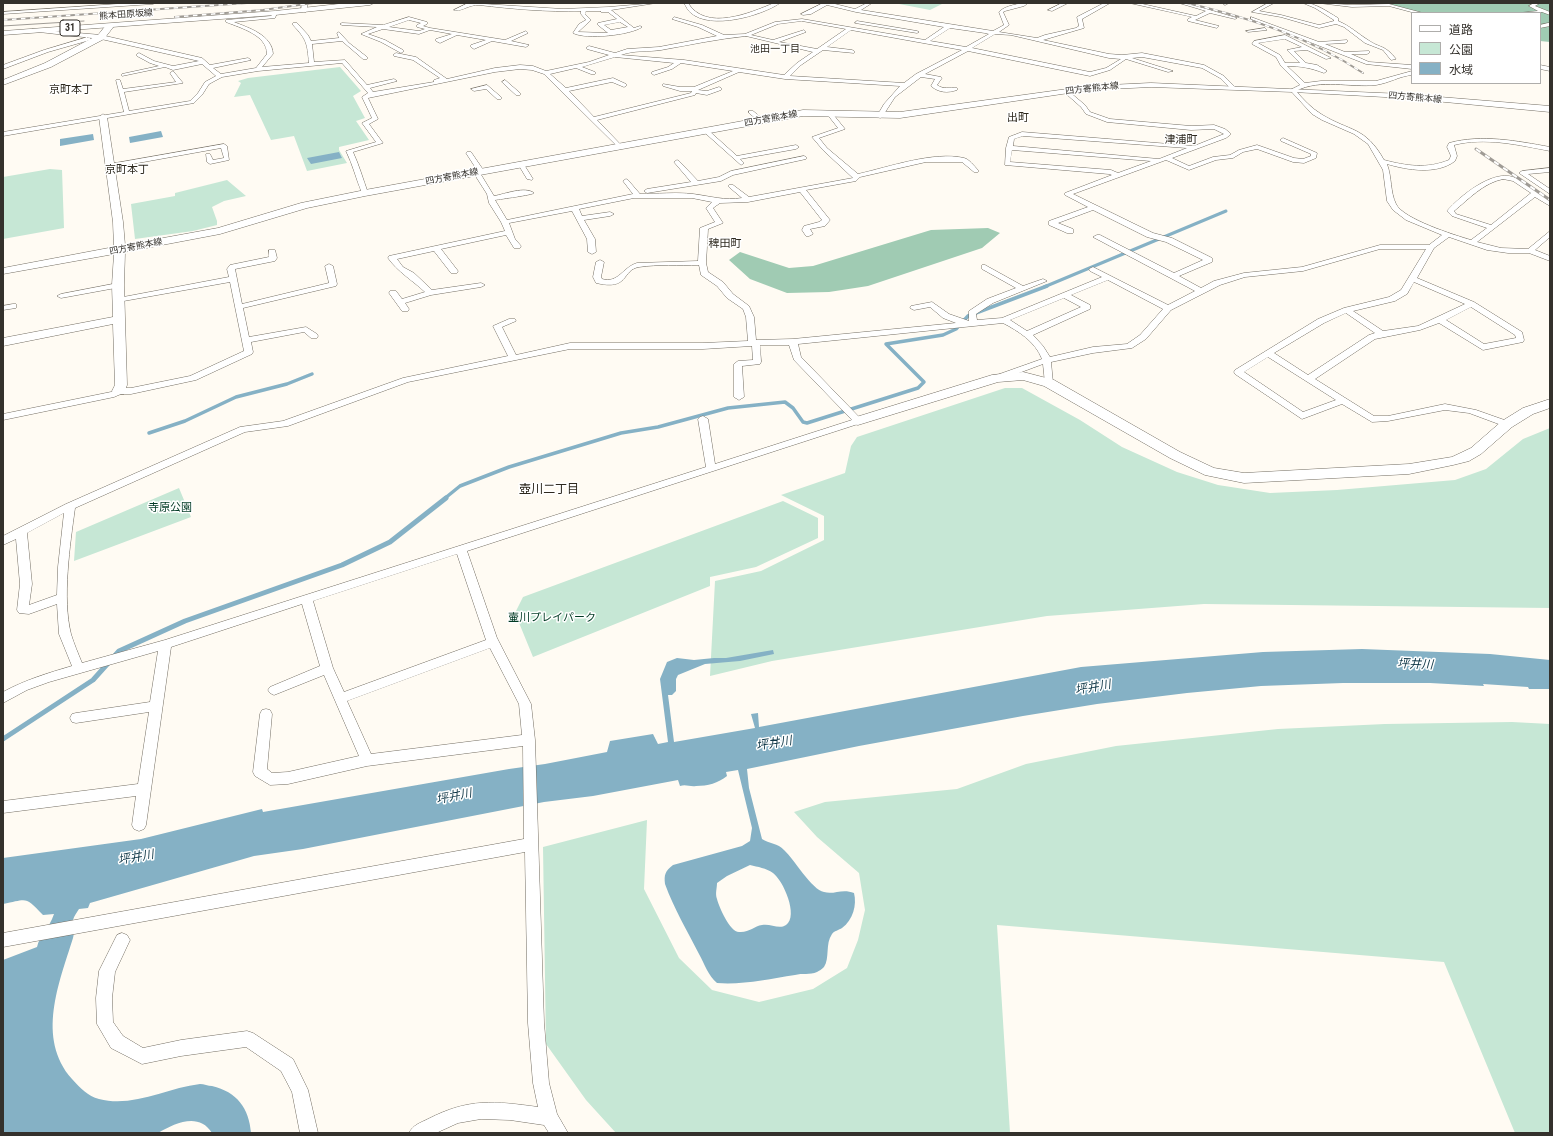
<!DOCTYPE html>
<html>
<head>
<meta charset="utf-8">
<style>
	body { margin:0 }
	#map { position:relative; width:1553px; height:1136px; overflow:hidden; background:#fffbf3; font-family:"Roboto Condensed","Noto Sans JP",sans-serif }
	canvas { display:block }
	.frame { position:absolute; inset:0; border:4px solid #34312c; pointer-events:none }
	.legend { position:absolute; left:1411px; top:12px; width:130px; height:72px; box-sizing:border-box; background:#fff; border:1px solid #aeadab; margin:0; padding:5px 7px; list-style:none; font-size:12px; color:#34312c }
	.legend li { display:flex; align-items:center; gap:8px; height:20px }
	.legend b { width:20px; border:1px solid #aeadab }
</style>
</head>
<body>
<div id="map">
<canvas width="1553" height="1136"></canvas>
<div class="frame"></div>
<ul class="legend">
<li><b style="height:5px;background:#fff"></b>道路</li>
<li><b style="height:11px;background:#c6e7d5"></b>公園</li>
<li><b style="height:11px;background:#85b1c5"></b>水域</li>
</ul>
</div>
<script>
const ctx = document.querySelector('canvas').getContext('2d');
ctx.lineJoin = 'round';
function fillPath(path, color) {
  ctx.fillStyle = color;
  ctx.fill(path, 'evenodd');
}
function strokePath(path, color, width, dash) {
  ctx.strokeStyle = color;
  ctx.lineWidth = width;
  ctx.lineCap = dash ? 'butt' : 'round';
  ctx.setLineDash(dash || []);
  ctx.stroke(path);
}
function label(font, color, halo, rows, align = 'center') {
  ctx.font = font + ' "Roboto Condensed","Noto Sans JP",sans-serif';
  ctx.lineWidth = 3;
  ctx.setLineDash([]);
  ctx.textBaseline = 'middle';
  ctx.strokeStyle = halo;
  ctx.fillStyle = color;
  for (const [text, x, y, turn = 0] of rows) {
    ctx.save();
    ctx.translate(x, y);
    ctx.rotate((+turn || 0) * Math.PI / 180);
    ctx.textAlign = isNaN(turn) ? turn : align;
    if (halo) ctx.strokeText(text, 0, 0);
    ctx.fillText(text, 0, 0);
    ctx.restore();
  }
}
fillPath(new Path2D(`
	M894 3H944L930 10Z
	M340 67 361 91 353 96 365 118 356 121 369 140 339 147V150L347 163 307 171 294 136 271 140 250 95 234 97 241 83 238 81 248 78Z
	M50 169 62 170 64 228 3 239V177Z
	M227 180 246 196 224 201 212 207 217 221V225L193 231 135 239 131 204 175 196V193Z
	M1005 388H1022L1080 420 1122 447 1177 472 1218 485 1270 493 1337 490 1455 480 1486 469 1523 439 1550 428V608L1204 604 1047 616 772 661 710 676 715 581 761 571 824 540V516L781 495 845 473 851 446 857 437Z
	M179 488 191 517 74 561 76 532Z
	M783 501 818 518V538L756 567 710 577V586L533 657 515 613 523 597Z
	M1512 722 1550 724V1133H1515L1444 962 997 925 1010 1133H616L586 1100 546 1044 543 847 647 820 644 889 679 958 712 990 759 1002 813 989 847 968 858 940 865 910 859 873 817 837 794 812 825 802 957 789 1026 764 1116 746 1278 729 1385 724Z`), '#c6e7d5');
fillPath(new Path2D(`
	M1385 3H1550V42L1540 41V13H1414Z
	M988 228 1000 233 982 248 868 286 829 292 787 293 750 279 729 260 740 252 789 268 813 266 931 230Z`), '#a0cbb3');
fillPath(new Path2D(`
	M161 131 163 137 130 143 129 137Z
	M93 134 94 140 60 146V139Z
	M339 152 342 158 311 164 307 158Z
	M1362 649 1490 654 1550 660V689H1529L1528 687 1483 684 1484 686 1430 683H1343L1261 686 1187 693 1097 704 1023 716 859 746 747 769 749 788 762 839C769 844 778 843 784 850 794 859 812 890 824 892 834 895 842 888 854 893 857 905 853 920 842 928 839 930 834 931 832 934 825 944 830 958 824 967 822 969 819 971 817 972 810 975 802 973 795 975 769 979 743 985 717 983 708 975 705 965 699 954 687 930 674 909 665 884 664 875 665 871 673 865L742 846 750 841 752 828 738 770 726 772 727 776C718 783 708 786 696 786 690 787 686 784 680 786L678 780 593 796 544 802 303 849 254 856 90 903 88 908 79 909C77 912 74 916 73 920 72 926 75 932 73 938 59 983 36 1038 72 1079 80 1088 88 1096 99 1099 133 1108 166 1088 200 1084 204 1084 208 1086 212 1086 237 1092 249 1108 251 1133H212C199 1112 175 1123 158 1133H3V960L37 947C40 934 49 929 54 914L43 915C25 896 28 899 3 904V858L141 839 262 809 263 812 509 769 545 764 607 752 610 741 653 734 658 744 668 742 660 679 667 662 677 658 694 660 714 658H726L773 650 774 654 740 661 705 664 678 675 676 679V691L672 695H668L674 742 755 728 751 714 758 713 759 727 1081 667 1263 652ZM750 865C758 867 766 868 773 873 783 880 799 916 786 925 779 930 770 923 762 925 754 926 749 933 739 932 730 932 719 907 717 899 715 894 717 888 717 883L727 876Z`), '#85b1c5');
strokePath(new Path2D(`
	M1044 287 1226 211`), '#85b1c5', 3);
strokePath(new Path2D(`
	M149 433 185 421 236 397 287 384 312 374
	M444 499 460 486 509 467 621 433 658 427 728 408 785 402 793 408 803 422 807 423 918 388 924 382 886 344 943 335 956 329 968 316 1047 286`), '#85b1c5', 3.5);
strokePath(new Path2D(`
	M3 739 93 680 119 651 185 621 342 565 390 542 446 498`), '#85b1c5', 5);
const street = new Path2D(`
	M132 3H155L153 4 3 14V12Z
	M468 3 563 9 609 7 656 3 611 10 634 28 640 26 642 27C631 35 586 40 573 33L579 24 586 20 581 14V11C547 12 513 9 479 5 470 4 459 13 454 10ZM586 11H601V12H608L617 19 598 23V25L608 33 578 32 591 20 585 14ZM620 22 628 27 611 30 604 25Z
	M684 3H688C706 32 750 13 774 3H780C761 16 711 30 691 13 688 11 686 6 684 3Z
	M823 3H831L855 9 867 3H872L861 10 993 31 1004 25 999 12C1004 6 1020 3 1028 3L1024 6 1005 11 1003 12 1009 25 999 32 1037 38 1045 35 1076 28 1079 26 1077 17 1104 3H1110L1082 19 1084 28 1043 40 1109 54 1122 55 1142 53 1204 65 1224 76 1235 87 1230 88 1220 78 1202 68 1142 57 1132 58 1173 71 1168 72 1126 59 1110 70 1090 76 968 51 925 74 941 77 942 78 937 85C944 90 949 87 957 88V90C948 93 939 93 931 86L935 79 921 77 895 97 882 117 880 118 877 116 884 104 900 86 785 79 739 72 698 90 707 91 719 87 721 88V90L707 95 696 93 695 95 597 120 622 146V148L620 149 544 74 532 70 520 69 495 72 368 98 378 119 369 124 383 143 353 152C359 165 363 179 368 193L365 195 362 193C356 179 353 165 346 151L376 142 362 123 372 118 362 97 368 93 342 63 258 71 222 77 209 84 202 95 194 103 3 136V132L124 112 116 80H120L123 89 176 82 170 73 173 71 183 83 124 92 129 111 190 101 198 93 205 82 216 76 202 64 173 70 165 67 122 76V74L159 66 150 63 137 56V54L139 53 154 61 173 66 199 61 101 39 30 31 32 29 101 35 202 58 210 65 248 58 251 60 213 68 221 74 256 68 267 54C267 35 241 28 226 22V20L271 16 275 12 277 13 275 18 234 22C249 28 272 35 273 54L262 67 309 63C307 43 307 40 293 25V23H297L308 35 311 41 339 38 337 33 339 32 349 43 367 57V59H363L342 41 312 44 314 62 345 60 367 85 394 79 397 81 370 88 373 92 434 82V80L440 78 413 60 394 56 393 55 396 53 416 57 447 79 495 68 520 65 533 66 546 71 589 62 609 55 587 49 586 48 589 46 615 53 627 49 659 47 717 36 698 27 672 19 674 17 702 25 724 35 745 34 775 22 802 19 925 40 944 27 856 12 827 5 811 14 803 15 801 14ZM802 21 846 29 817 49 779 42 806 32 804 30 773 40 751 35 778 24ZM950 28 985 33 989 34 966 47 930 41ZM851 30 962 50 916 74 904 83 790 76 801 65 823 50 854 53V51L852 50 827 47ZM995 34 1011 35 1109 58 1121 59 1106 68 1090 72 972 48ZM746 36 813 52 797 63 784 75 684 60 621 55C634 50 648 52 661 50 689 45 717 39 746 36ZM615 57 674 63 668 67 652 72 651 73 654 75 672 69 681 63 733 71 694 87H680L663 84V86L680 91H692L691 93 594 117 569 91 612 82 624 87 626 86V84L613 78 566 88 550 74 576 68 591 74H595V72L582 67Z
	M1062 3H1068L1052 11 1048 10Z
	M1130 3H1138L1196 16 1206 11 1179 3H1186L1237 18 1235 19 1210 13 1195 20 1219 26 1217 28 1188 21V19L1192 17Z
	M1223 3H1229L1225 5Z
	M1268 3H1274L1259 11 1281 15 1319 25 1334 21V20L1315 8 1303 3C1316 3 1326 11 1338 18V21C1350 26 1357 33 1368 40 1381 49 1384 44 1396 59L1391 60 1383 50 1365 43 1344 27 1336 24 1319 28 1281 17 1252 12Z
	M1319 3 1352 5 1389 4 1423 13H1415L1389 6 1352 7Z
	M1534 3H1540L1535 6 1550 12V15L1542 12 1518 13 1538 11 1529 6Z
	M409 17 427 22V24L423 26 430 28 505 40 526 31 528 33 511 41 529 45 526 47 492 41 474 49 471 47V45L486 40 457 35 440 43 436 41V39L452 34 430 30 419 34 383 29 368 34 385 40 403 50 404 51 401 53 381 42 361 34 377 27 342 25 340 24 342 23 383 25ZM409 20 421 23 417 25V27L425 29 419 31 389 27Z
	M1251 17 1319 42 1347 40V42L1345 43 1325 44 1345 52 1369 51V53L1367 54H1351L1369 62 1412 65V69L1366 64 1251 19Z
	M857 21 917 31 919 32 917 33 855 23Z
	M1548 23H1550V26L1540 28V25Z
	M1265 28 1267 30 1248 32 1246 31Z
	M1285 35 1331 58 1326 59 1307 50 1294 51 1306 63 1317 65 1327 71 1324 73C1311 68 1301 66 1287 66L1305 83 1321 81H1376L1412 71V75C1400 76 1389 83 1376 85 1350 88 1321 78 1296 91 1303 99 1311 108 1321 114 1350 132 1365 126 1384 160 1407 166 1427 169 1449 160L1451 156 1447 147 1449 143C1482 134 1517 141 1550 147V151C1519 145 1485 137 1454 145L1457 156 1455 161C1437 175 1407 170 1387 164 1392 177 1390 192 1396 204 1403 219 1454 235 1471 240L1487 228 1452 216 1447 211C1460 196 1492 170 1513 177 1527 181 1538 193 1550 201V206L1535 197 1477 242 1501 248 1528 249 1550 231V237L1535 250 1550 256V261L1529 253H1508L1487 250 1449 237 1434 248 1417 278 1474 302 1522 332 1524 340 1523 342 1483 350 1439 323 1420 330 1375 339 1315 379 1374 416H1388L1445 404 1476 410 1510 422 1512 424 1510 426H1504L1469 413 1445 410 1388 421 1372 422 1342 404 1302 419 1235 374 1234 372 1235 370 1318 319 1344 308 1389 297 1401 290 1426 249H1380L1303 271 1245 277 1220 285 1171 310 1146 339 1132 348 1093 353 1051 362 1053 383 1049 386 1045 383 1043 364 1000 380H994L993 378 994 376 1042 359C1035 341 1018 331 1003 323L798 344 801 357 861 419 863 421 861 423 467 551 497 638 531 704 535 740 544 1023 549 1083 557 1114 568 1133H549L544 1125 510 1120 481 1119 458 1123 436 1133H409C413 1125 420 1123 428 1119 469 1098 494 1101 538 1107L533 1083 528 1023 525 852 3 947V933L524 839 523 746 367 766 288 784 270 785 255 776 253 772 260 714 262 710 266 709 270 710 272 714 267 769 272 773 288 772 359 756 324 675 274 695 270 693 268 690 270 687 320 666 302 604 171 647 146 825 144 829 139 831 134 829 132 825 136 796 3 813V801L138 784 149 712 76 723 72 722 70 718 72 714 76 713 150 702 158 651 49 682 27 690 3 703V692C25 680 48 673 72 666L59 634 57 604 29 614 19 613 17 610 20 584 16 539 3 545V536L66 504 240 427 283 421 403 378 508 356 493 326 509 319H515L516 321 502 327 516 355 570 343H703L748 341 746 317 743 309 727 298 717 286 701 275 699 265C679 266 658 264 639 267 621 270 630 291 596 283L593 277 596 262 600 260 604 262 601 277 602 279C618 284 623 267 637 263L698 261 700 228 715 222 706 208 712 202 692 198H634L579 209 582 216 610 212 614 214 610 216 584 220 595 239 596 252 592 254 588 252 587 239 572 211 509 223 515 239 521 246 520 248H514L506 235 441 249 458 271 457 273H451L434 251 397 259 403 267 414 273 432 290 481 283 485 285 481 287 431 295 405 303 409 309 408 311H402L389 293 390 291H396L402 299 425 292C412 280 398 272 388 258L389 256 505 231 501 222 489 203 487 194 473 172 477 170 466 153 467 152H471L484 171 480 173 494 196C505 194 525 186 534 193 532 195 501 199 495 200L507 220 633 194 623 181 626 179 628 180 640 194C657 194 676 192 693 194 709 196 725 201 742 198L729 187V185H733L749 197 853 178 823 150 812 137 838 128 827 114 830 112 832 113 845 129 819 138 827 148 858 174C889 167 934 151 964 158 969 159 974 166 978 170V172H974L962 162H926L860 177 856 181 806 190 830 220 825 226 810 229 813 234 809 236H806L802 230 804 226 819 222 822 220 800 192 748 202 720 203 713 208 723 223 708 229 706 263 708 272 723 282 733 294 749 306 754 317 756 340 793 339 956 323 943 318 930 307 914 310 910 308 911 306 932 302 949 314 969 321V311L987 299 1016 288 982 269V265H985L1023 286 1043 279 1047 281 993 303 976 314 977 320 1002 318 1102 277 1090 271 1089 269 1093 267 1168 305 1195 291 1093 237 1097 235H1100L1174 273 1203 260 1166 242 1147 237 1093 210 1058 223 1073 229V233H1067L1049 225V221L1088 207 1065 195V193L1112 175 1109 174 1005 165 1006 148 1009 137 1022 132 1194 146 1224 134 1214 129 1191 130 1107 122 1086 114 1081 107 1064 92V90L1066 89 1085 105 1090 112 1110 119 1191 126 1214 125 1225 129 1230 133V135L1226 138 1172 158 1189 166 1213 157 1230 155 1239 150 1257 145 1294 158 1303 159 1311 156V154L1281 141 1280 140 1283 138 1317 153 1316 158 1304 163 1293 162 1257 149 1243 152 1233 158 1216 160 1189 170 1166 160 1073 194 1153 233 1172 238 1212 258V262L1179 276 1201 288 1214 281 1244 273 1302 267 1380 245H1429L1442 235 1406 220 1393 210 1387 201 1383 170 1368 144 1354 134 1322 120 1312 114 1290 90 1300 85 1281 66 1276 57 1252 44 1254 41ZM1285 39 1302 47 1287 50 1300 63H1285L1280 55 1258 43ZM1023 136 1187 148 1159 159 1013 146 1014 139ZM1012 150 1151 161 1118 173 1111 170 1010 162ZM1503 179 1513 181 1531 193 1491 225 1456 214 1454 211C1469 199 1483 183 1503 179ZM1108 280 1163 309 1140 335 1127 344 1093 347 1050 357 1043 346 1033 335 1090 309V305L1071 295ZM1414 282 1465 304 1418 326 1383 331 1353 311 1395 301 1407 294ZM1064 298 1081 307 1027 331 1010 320ZM1471 307 1515 335 1516 338 1484 344 1446 320ZM1346 313 1375 333 1369 335 1308 375 1274 353 1324 323ZM760 345H789L794 360 852 420 715 464 708 419 703 416 700 417 698 419 706 467 165 640 82 663C78 653 74 644 71 634 62 598 70 545 75 508L245 432 288 426 408 382 570 349H703L752 346 753 360 738 361 734 364V397L739 400 744 397 742 366 760 364 761 362ZM1268 357 1336 400 1303 412 1244 372ZM64 513 58 567 57 595 29 605 32 584 27 533ZM457 554 486 640 344 692 333 668 313 601ZM490 648 519 704 522 735 371 754 347 701Z
	M88 37 91 39 90 40 48 52 3 69V65L44 50Z
	M1540 65 1550 67V71L1540 69Z
	M505 80 520 93V95H516L503 83 502 82Z
	M487 85 501 97V99H497L486 89 474 91 471 89Z
	M749 111H753L764 120V122H760L749 113Z
	M704 130H708L737 156 796 145 799 147 796 149 740 159 744 163 741 165 704 132Z
	M224 144 227 146 229 160 210 164 207 162 206 154H210L213 160 224 158 221 148 110 168 107 166 110 164Z
	M804 156 806 157V159L733 175 721 181 647 193 644 191 647 189 691 182 674 162 677 160 679 161 698 181 719 177 731 171Z
	M521 162 523 163 533 179 532 180 527 179 518 164Z
	M1550 168V172L1528 174 1550 189V194L1519 173 1522 171Z
	M269 250H275L277 258 275 261 235 269 242 304 329 283 325 266 329 264 333 266 337 284 336 286 243 308 249 337 306 327 317 334 318 336 317 338H311L304 332 251 342 253 352 252 354 196 380 131 394H121L114 397 3 420V414L111 392 119 388H131L190 376 244 351 230 282 118 302 114 300 118 298 229 277 227 269 230 265 269 257Z
	M118 283H121V287L61 298 57 296 61 294Z
	M13 304H16V308L3 310V306Z
	M122 933 127 935 130 940 115 972 112 998 113 1022 123 1036 143 1048 181 1040 247 1031 253 1033 293 1059 308 1090 318 1133H300L292 1092 281 1071 246 1047 181 1056 142 1064 111 1048 97 1024 96 998 99 971 117 935Z`);
const secondary = new Path2D(`
	M302 3H308L306 12 301 11Z
	M107 24H113L114 26 104 39 51 67 3 85V80L45 63 98 35Z
	M1151 83 1403 94 1550 106V112L1403 98 1293 92 1151 87 1089 90 900 118 803 116 365 196 307 208 220 234 125 252 124 285 127 385 124 394H114L112 391 115 385 113 324 3 346V338L113 317 112 285 114 254 3 274V268L114 247 113 222 99 117 103 114 107 117 123 222 125 245 218 228 301 203 365 190 803 110 900 112 1089 86Z
	M1023 372 1054 380 1180 452 1214 468 1244 473 1409 464 1452 457 1471 448 1502 421 1523 408 1550 399V408L1533 414 1512 427 1481 454 1469 461 1453 465 1409 474 1244 483 1205 475 1170 458 1044 386 1023 380 998 382 858 425 853 424 851 421 853 418 992 375Z`);
const primary = new Path2D(`
	M348 3H374L370 5 275 15 3 35V31L275 11Z`);
strokePath(street, '#746e63', 1);
strokePath(secondary, '#746e63', 1);
strokePath(primary, '#746e63', 1);
fillPath(street, '#fff');
fillPath(secondary, '#fff');
fillPath(primary, '#fff');
strokePath(new Path2D(`
	M3 26 84 21`), '#9f9b95', 1);
const railFar1 = new Path2D(`
	M1187 3C1250 18 1309 37 1363 73
	M175 17 263 10 313 3
	M3 20 247 3`);
const rail = new Path2D(`
	M1476 149 1550 200`);
strokePath(railFar1, '#9f9b95', 2);
strokePath(rail, '#9f9b95', 3);
strokePath(railFar1, '#fff', 1.5, [4.5]);
strokePath(rail, '#fff', 2, [5.5]);
label('9px', '#34312c', '#fff', [
	["熊本田原坂線",126,15,-4],
	["四方寄熊本線",1092,89,-6],
	["四方寄熊本線",1415,98,5],
	["四方寄熊本線",771,119,-10],
	["四方寄熊本線",452,177,-11],
	["四方寄熊本線",136,247,-11]
]);
for (const [x, y, w] of [
	[70,28,20]
]) {
  const box = new Path2D();
  box.roundRect(x - w / 2, y - 8, w, 16, 3);
  ctx.fillStyle = '#fff';
  ctx.fill(box);
  strokePath(box, '#34312c', 1);
}
label('bold 10px', '#34312c', null, [
	["31",70,28]
]);
label('10px', '#2e291f', '#fff', [
	["池田一丁目",775,49]
]);
label('11px', '#2e291f', '#fff', [
	["京町本丁",71,90],
	["出町",1018,118],
	["津浦町",1181,140],
	["京町本丁",127,170],
	["稗田町",725,244]
]);
label('11px', '#013a24', '#fff', [
	["寺原公園",170,508],
	["壷川プレイパーク",552,618]
]);
label('12px', '#2e291f', '#fff', [
	["壺川二丁目",549,490]
]);
label('italic 12px', '#0e3646', '#fff', [
	["坪井川",1415,665,2],
	["坪井川",1093,688,-10],
	["坪井川",774,744,-9],
	["坪井川",454,797,-11],
	["坪井川",136,858,-10]
]);
</script>
</body>
</html>
